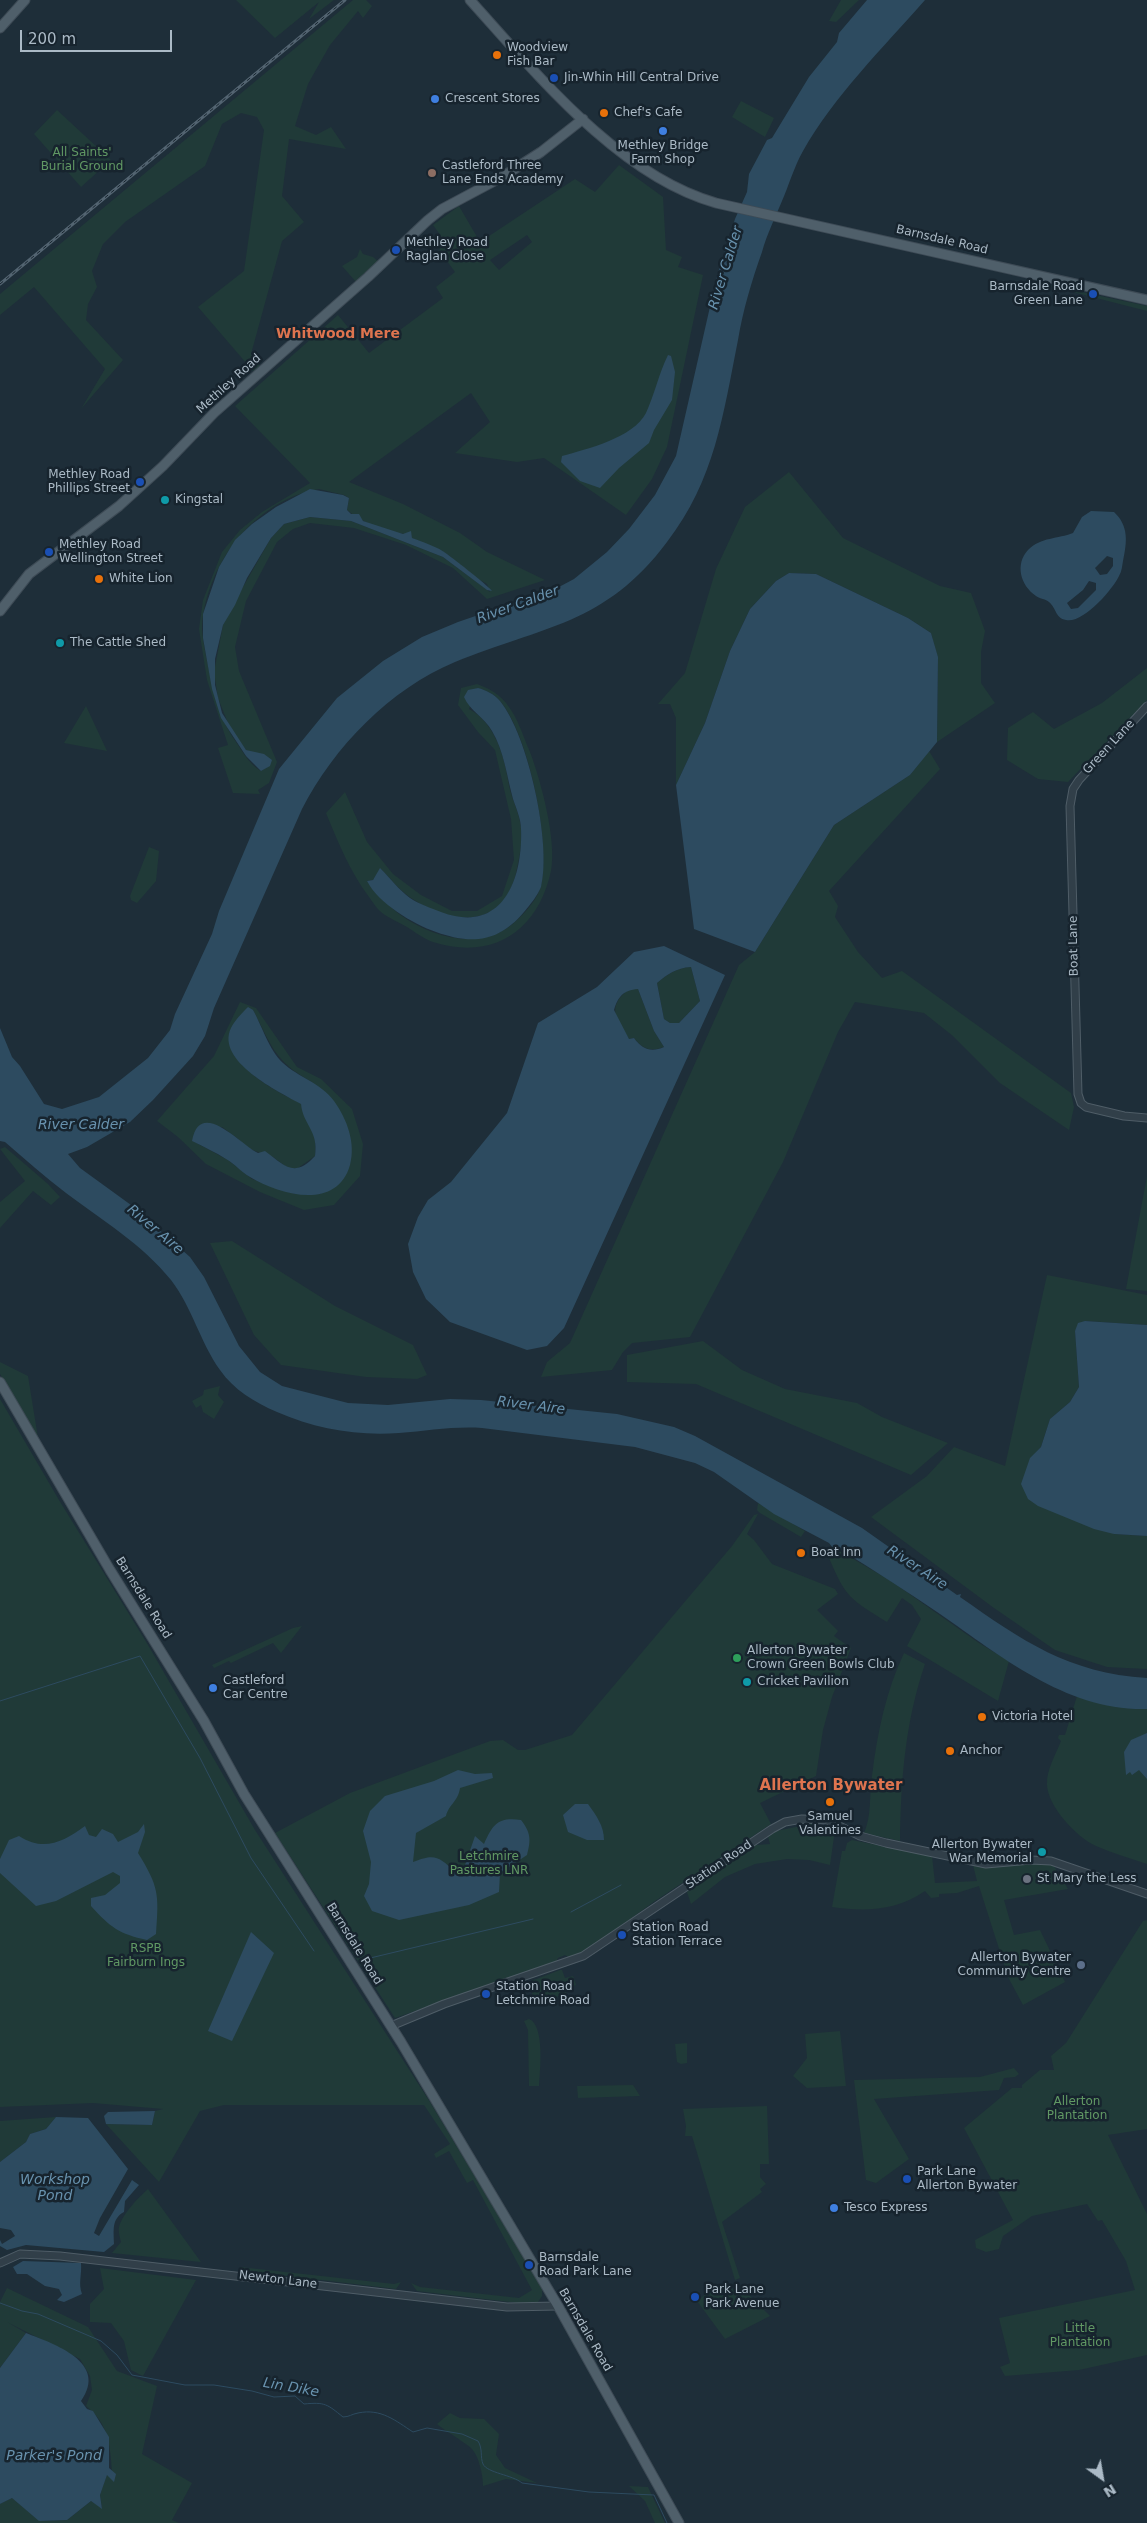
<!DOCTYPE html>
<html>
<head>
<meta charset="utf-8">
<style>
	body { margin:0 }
	#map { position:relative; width:1147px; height:2523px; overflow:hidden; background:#1e2e39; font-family:"DejaVu Sans",sans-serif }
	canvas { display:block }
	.north { position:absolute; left:1077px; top:2453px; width:50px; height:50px; -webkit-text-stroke:4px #17242e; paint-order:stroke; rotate:148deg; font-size:14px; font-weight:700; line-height:20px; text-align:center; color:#abbac6 }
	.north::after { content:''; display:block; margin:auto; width:18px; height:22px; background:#abbac6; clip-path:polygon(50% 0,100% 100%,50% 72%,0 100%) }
	.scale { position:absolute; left:20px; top:30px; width:152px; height:22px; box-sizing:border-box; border:2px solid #abbac6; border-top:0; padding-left:6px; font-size:15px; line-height:18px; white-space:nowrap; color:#abbac6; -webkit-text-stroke:4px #17242e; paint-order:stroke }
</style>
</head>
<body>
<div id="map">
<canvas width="1147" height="2523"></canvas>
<div class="north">N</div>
<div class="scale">200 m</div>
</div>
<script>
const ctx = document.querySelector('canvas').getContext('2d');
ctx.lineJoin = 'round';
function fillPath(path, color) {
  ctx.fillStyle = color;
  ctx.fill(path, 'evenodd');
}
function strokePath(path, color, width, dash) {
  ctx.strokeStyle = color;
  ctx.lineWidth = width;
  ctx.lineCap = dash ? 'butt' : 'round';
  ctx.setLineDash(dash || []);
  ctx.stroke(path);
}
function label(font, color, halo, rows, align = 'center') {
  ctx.font = font + ' "DejaVu Sans",sans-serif';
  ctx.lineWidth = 5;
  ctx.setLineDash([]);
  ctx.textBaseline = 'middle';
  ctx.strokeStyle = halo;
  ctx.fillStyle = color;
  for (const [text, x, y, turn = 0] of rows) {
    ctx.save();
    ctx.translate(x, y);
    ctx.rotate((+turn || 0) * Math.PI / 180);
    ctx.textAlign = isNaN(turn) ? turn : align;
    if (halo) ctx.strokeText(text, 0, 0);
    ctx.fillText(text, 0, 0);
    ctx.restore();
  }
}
fillPath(new Path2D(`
	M236 0H334L309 19 319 2 275 38Z
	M353 0H366L372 6 363 18 358 11 330 45 308 84 295 126 316 135 331 127 346 149 289 139 282 196 304 222 282 241 251 354 260 366 253 371 198 307 244 271 264 130 257 117 241 113 222 124 205 166 125 222 103 244 92 271 97 287 88 304 86 320 123 360 81 409 105 369 34 287 0 315V294Z
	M841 0H859L836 22 829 21Z
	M741 101 774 118 765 137 732 117Z
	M57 110 111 160 81 187 34 134Z
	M619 165 663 197 666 250 682 257 678 267 703 275 667 447 652 479 626 515 544 458 517 462 455 453 490 422 471 393 349 482 403 504 460 533 487 552 545 580 487 599 453 568 406 545 354 528 310 523 293 529 277 542 246 601 235 647 239 671 277 762 269 783 258 790 260 794 233 793 218 748 228 745 207 680 199 629 203 600 222 552 240 530 262 512 310 483 235 406 338 315 369 353 443 298 436 287 455 272 439 250 446 243 433 225 459 206 480 242 575 179 595 192ZM527 235 532 242 499 270 490 260ZM319 489 344 495 349 498 347 510C362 523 391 535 411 534L412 538 447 554 476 578 487 584 490 592 443 557 351 521 310 517 284 524 271 538 227 615 223 625 214 672 218 698 230 728 246 750 254 753 267 767 261 771C249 765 240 747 232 736 221 719 217 702 212 683 209 669 202 640 202 627 206 564 255 500 319 489Z
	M360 249 363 254 373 257 379 262 357 283 342 266 357 257Z
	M1026 280 1147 306V311Z
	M789 472 843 538 940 586 971 593 985 631 981 652V683L995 703 937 742 938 658 931 633 908 618 816 574 789 573 776 581 750 609 730 651 705 723 676 785V718L670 704H658L685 673 716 569 745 507Z
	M1147 668V700L1068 782 1038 779 1007 760 1008 728 1033 712 1054 729 1102 703Z
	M477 684C512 696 517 721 530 752 541 781 557 841 551 871 538 931 493 961 433 942 424 939 415 932 407 927 399 922 388 918 381 912 376 908 373 902 369 897 349 870 339 844 326 813L345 792 367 842 393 874 421 895 452 911H477L502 896 514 860 511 819 495 750 478 732 458 705 461 688ZM477 688C486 690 494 694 500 701 529 735 551 843 541 886 538 898 526 912 517 920 485 951 436 940 402 916 389 907 378 893 367 881L373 880 381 869C390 878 399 890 411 898 451 925 503 930 516 873 519 859 523 842 521 827 519 811 510 796 508 780 504 755 494 722 469 709Z
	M86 706 107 751 64 743Z
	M929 751 940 769 829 891 838 906 835 917 858 952 882 978 902 971 1071 1093 1074 1107 1069 1130 1000 1083 953 1036 924 1013 855 1002 838 1032 783 1162 690 1337 632 1343 623 1352 612 1370 541 1377 547 1362 570 1343 739 965 755 952 834 825 910 775Z
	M149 847 159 851 156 881 137 903 131 900 130 896Z
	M691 967 700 1001 679 1023H670L664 1019 657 983C668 974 676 968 691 967Z
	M629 989H638L654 1031 664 1047C650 1052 643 1049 634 1038L629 1039C616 1019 606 1007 629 989Z
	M240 1002 256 1008 297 1067 321 1079 352 1109 363 1144 360 1176 334 1205 304 1210 260 1192 206 1164 178 1137 157 1121 214 1056ZM253 1010C272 1046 274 1061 312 1082L321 1194H295L252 1179 228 1160 193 1141 222 1127 237 1138 246 1148 273 1157 289 1169 298 1168 315 1156C318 1142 311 1116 301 1104 297 1100 289 1098 284 1095 264 1084 246 1072 233 1053Z
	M5 1147 48 1184 60 1197 51 1205 33 1191 0 1228V1202L25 1181 0 1149Z
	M1147 1176V1291L1126 1289Z
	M232 1241 335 1306 413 1345 427 1375 417 1379 366 1377 281 1365 254 1335 210 1243Z
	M1047 1275 1147 1295V1325L1085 1321 1075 1331 1079 1387 1070 1402 1050 1419 1041 1447 1030 1459 1114 1534 1147 1536V1669L1107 1667 1055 1650 994 1608 871 1517 927 1476 954 1447 1005 1466Z
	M703 1341 742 1370 785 1389 857 1403 882 1417 948 1443 911 1475 696 1384 627 1382V1355Z
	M0 1362 28 1376 39 1444 0 1374Z
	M220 1386 218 1395 224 1402 214 1419 203 1412 201 1405 196 1408 192 1401 203 1395 204 1390Z
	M0 1399 59 1500 148 1645 255 1830 430 2102 542 2288V2296L538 2302 518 2303 417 2291 411 2283 420 2287 519 2298 532 2290 473 2180 467 2183 449 2151 436 2158 434 2154 450 2144 424 2105H224L200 2111 159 2182 106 2124 152 2125 155 2111 163 2109 93 2103 0 2107Z
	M758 1503 805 1531 801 1537 760 1513 757 1510Z
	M758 1514 747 1534 754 1540 772 1564 835 1589 838 1594 817 1610 838 1631 834 1636 851 1648 832 1697 823 1730 816 1776 760 1803 771 1824 655 1901 585 1952 568 1957 565 1955 558 1958 556 1962 395 2018 275 1833 350 1793 490 1741 503 1740 518 1750H525L572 1735 732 1546 754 1515Z
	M838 1550 891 1581 979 1643 1009 1661 998 1701 907 1646 921 1619 912 1605 902 1598 887 1622C850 1599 846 1598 829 1558Z
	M302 1626 281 1653 273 1643 231 1663 229 1661 214 1668 212 1665 293 1628Z
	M904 1653 925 1664C905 1723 901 1779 900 1841L864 1833C872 1815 869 1795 872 1776 877 1734 886 1691 904 1653Z
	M1077 1696 1108 1705 1147 1709V1864C1130 1858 1112 1853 1096 1846 1076 1837 1048 1806 1047 1785 1046 1770 1056 1754 1061 1741L1058 1738 1059 1735H1065Z
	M811 1824 835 1830 830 1865 809 1860 787 1859 755 1864 725 1877 691 1904 687 1892 690 1889 756 1845 770 1844 768 1837 776 1831Z
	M852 1840 932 1856 935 1883 977 1881 973 1865C1000 1872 1027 1859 1054 1866L1068 1889 1004 1900 1014 1935 1040 1930 1065 1982 1023 2005 1008 1977 979 1886 957 1893 939 1894V1897L931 1898 925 1891C896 1911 864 1912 832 1907L842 1851H845L847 1843Z
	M1147 1920V2129L1108 2135 1147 2214V2355L1079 2370 1005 2376 1000 2367 1010 2363 999 2318 1135 2290 1126 2261 1102 2220 1098 2221 1087 2204 1032 2216 1003 2236 999 2249 986 2252 976 2248 975 2240 1013 2220 964 2128 1012 2088H1022V2085L1040 2070H1054L1051 2056 1066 2043 1143 1921Z
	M560 1970H562L565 1978 573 1976 576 1985 568 1988 566 1993 536 2005 530 1987 531 1981Z
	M529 2019C545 2025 540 2071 539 2086H529L528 2030 524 2021Z
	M840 2031 846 2086 807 2088 793 2076 807 2058 805 2034Z
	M687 2043V2063L681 2064 677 2062 675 2044Z
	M1014 2068 1019 2074 1015 2077 1004 2078 999 2090 874 2099 909 2159 876 2183 866 2180 854 2080 980 2077Z
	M633 2085 640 2096 578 2098 577 2086Z
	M767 2106 769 2164H760V2177L766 2184 760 2189 762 2192 722 2222 740 2278 735 2280 692 2136H685L686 2126 683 2109Z
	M56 2117 46 2129 30 2134 26 2142 0 2162V2121Z
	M148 2189 201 2262 112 2253 121 2242C120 2238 118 2231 119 2227 123 2213 138 2198 148 2189Z
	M240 2267 394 2284 401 2282 396 2289 247 2271Z
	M100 2268 196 2280 143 2376 131 2370 124 2341 111 2323 90 2322V2304L104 2289Z
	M7 2288 88 2327 117 2371 157 2386 142 2454 192 2483 172 2520 179 2523H0V2504L12 2498 40 2521 67 2520 91 2501 102 2508 100 2495 107 2474 112 2472C110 2445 109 2424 86 2406L92 2390 90 2376 80 2359 7 2322 26 2333 0 2368V2302Z
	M742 2288 770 2316 725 2339 697 2301 707 2293Z
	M450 2413 460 2418 484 2419 499 2434 496 2455 505 2468 537 2483 506 2479 483 2486C483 2475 479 2457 472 2449 469 2445 444 2430 437 2424Z
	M629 2486 648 2487 665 2523H655L645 2501Z`), '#203a38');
fillPath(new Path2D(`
	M867 0H925C883 48 834 96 803 151 794 167 789 185 782 201 775 218 767 234 762 252 752 280 743 310 738 340 723 415 715 480 667 542 605 625 543 626 455 662 390 689 334 747 302 809L214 1008 205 1036 193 1056 153 1100 130 1122 87 1147 68 1154 80 1168 131 1205 190 1257 204 1277 239 1346 260 1372 282 1386 348 1403 388 1405 450 1399 481 1400 617 1414 674 1427 695 1436 862 1528 957 1595 961 1594 960 1597C1023 1641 1068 1673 1147 1678V1709C1067 1711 1002 1657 940 1614 908 1592 875 1571 841 1550L833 1553V1548L829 1543 774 1514 714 1472 695 1463 635 1447 482 1428C454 1426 427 1431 399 1433 356 1436 316 1429 277 1412 254 1402 234 1390 220 1370 200 1342 192 1307 171 1280 142 1244 102 1220 66 1193 45 1177 25 1159 5 1142L0 1141V1028L12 1057 20 1066 44 1104 62 1109 99 1097 148 1058 170 1030 175 1014 212 934 219 911 279 769 337 698 383 661 422 637 458 622 557 588 574 579 607 552 629 529 655 495 676 456 717 276 735 219 747 192 749 174 767 140 772 138 809 77 837 42 839 33Z
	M668 355 671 356 675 372 672 400 654 430 649 443 619 468 600 488 580 481 561 462 562 456C587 449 633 438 646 413 654 396 659 373 668 355Z
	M310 489 343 495 349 498 347 510 351 514H359L363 521 403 534 411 531 412 538C423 542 438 547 447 554 454 559 491 588 492 591L487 590 443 557 351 521 310 517 284 524 271 538 247 578 235 605 223 625 215 659V685L222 713 246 750 264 754 272 760 270 766 261 771 246 756 221 718 212 689 203 638V614L219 567 235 540 252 524 276 507Z
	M1091 511 1114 512C1129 526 1127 542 1123 561 1122 566 1122 571 1119 576 1113 589 1083 624 1066 620 1055 618 1057 609 1049 602 1046 599 1040 599 1036 596 1020 585 1015 564 1028 550 1041 537 1058 539 1073 533L1082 517ZM1107 556 1113 558V566L1107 574 1100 575 1095 568ZM1089 581 1096 583V590L1078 608 1071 609 1067 603 1083 590Z
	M789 573 816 574 908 618 931 633 938 657 937 742 910 775 834 825 755 952 694 929 676 785 705 723 730 651 750 609 776 581Z
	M478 688C486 690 494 694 500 701 528 735 552 844 541 887 538 895 530 905 524 912 499 942 472 945 436 932 413 924 378 903 367 881L373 880 380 868C390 878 399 890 410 898 419 904 431 908 441 912 502 935 523 880 521 829 521 819 516 808 513 799 507 777 504 751 492 731 484 717 470 711 464 697L468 690Z
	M664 946 725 975 564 1328 547 1346 527 1350 450 1322 426 1299 413 1272 408 1244 418 1217 428 1200 451 1182 507 1113 538 1023 597 987 634 952ZM691 967 700 1001 679 1023H670L664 1019 657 983C668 974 676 968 691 967ZM638 989 654 1031 664 1047C651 1053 642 1049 634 1038L629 1039 614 1010C618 997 623 990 638 989Z
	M248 1007 253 1010C262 1026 269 1050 283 1063 298 1077 321 1083 334 1101 347 1119 356 1143 350 1165 337 1211 280 1195 250 1177 241 1172 235 1164 226 1159 215 1152 204 1147 192 1141 200 1097 241 1145 258 1153L265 1151C284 1165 294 1179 315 1156 319 1131 303 1125 301 1104 279 1092 215 1061 231 1028 235 1020 242 1013 248 1007Z
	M1085 1321 1147 1325V1536L1114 1534 1094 1529 1038 1506 1028 1499 1021 1484 1030 1458 1041 1447 1050 1419 1070 1402 1079 1387 1075 1331 1078 1323Z
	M1147 1733V1779L1139 1770 1132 1775 1130 1772 1126 1775 1124 1752 1131 1740Z
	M458 1770 475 1774 492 1773 493 1778 460 1788C458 1802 449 1804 446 1816L416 1833 413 1862C436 1853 438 1857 456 1872L465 1865 475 1836 484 1844C493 1824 498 1817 521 1820 531 1833 531 1840 527 1855L500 1873 499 1892 469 1905 399 1920 372 1911 364 1896 369 1884 371 1862 363 1831 370 1811 385 1796 434 1781Z
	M575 1804H588C596 1815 604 1826 604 1840H587L568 1832 563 1815Z
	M144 1824 145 1832 138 1853C159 1887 159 1894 156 1934L147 1940C119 1934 110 1927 91 1906V1898L105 1895 120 1883V1876L113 1872 56 1901 36 1906 0 1873V1859L9 1840 19 1836C44 1852 63 1842 85 1826L89 1835 96 1837 102 1829 113 1834 118 1842 138 1832Z
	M251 1932 274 1953 232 2041 208 2031Z
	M155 2111 152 2125 106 2124 104 2116 108 2112Z
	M56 2117 88 2118 128 2169 100 2218 94 2233 99 2236 132 2180 139 2185 125 2201 124 2212C111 2219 114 2231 114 2244L104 2252 26 2245 7 2250 0 2246V2240L2 2244 15 2236 11 2230 0 2228V2162L26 2142 30 2134 46 2129Z
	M23 2261 81 2263C82 2275 78 2283 82 2294L64 2302 57 2300 62 2295 59 2289 45 2286 27 2274H17L13 2267Z
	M26 2333C54 2344 109 2362 81 2401L87 2409 93 2411 109 2437V2468L116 2474 114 2482 107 2475 100 2495 102 2509 91 2501 67 2520 39 2521 12 2498 0 2504V2368Z`), '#2d4b60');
strokePath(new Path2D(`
	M0 1701 140 1656 200 1758 251 1858 314 1951
	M571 1912 621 1885
	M362 1960 533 1919
	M0 2303 22 2311 38 2314 101 2341 117 2355 132 2375 185 2385H214L252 2391 274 2397 295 2396 304 2404C325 2402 327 2404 343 2417 349 2417 352 2414 358 2413 381 2408 396 2421 413 2432L427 2428 462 2434 478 2441C483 2449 480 2457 483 2464 487 2473 513 2475 522 2483L589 2492 654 2495 667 2523`), '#2d4b60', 1);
const tertiary = new Path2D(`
	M1147 706 1079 780 1073 789 1070 806 1078 1094 1081 1103 1086 1107 1124 1116 1147 1118
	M391 2026 444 2004 583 1956 772 1829 785 1822 802 1819 827 1820 860 1836 886 1843 986 1864 1031 1860 1051 1861 1147 1894
	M0 2263 20 2254 60 2256 507 2307 558 2306`);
const primary = new Path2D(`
	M470 0C536 73 619 176 716 203L1147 300
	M0 28 25 0
	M0 611 29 574 119 506 163 466 214 413 368 277 428 220 442 209 502 177 541 152 583 119
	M0 1382 110 1570 204 1721 244 1794 401 2042 558 2306 679 2523`);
strokePath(tertiary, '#4f5d67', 9);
strokePath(primary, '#3e4b56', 11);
strokePath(tertiary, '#313f49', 7);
strokePath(primary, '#4f5f6a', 9);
const rail = new Path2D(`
	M0 284 345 0`);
strokePath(rail, '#536471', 3);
strokePath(rail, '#17242e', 1, [4]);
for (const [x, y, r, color] of [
	[497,55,5,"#e8710a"],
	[554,78,5,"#1a4fb4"],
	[435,99,5,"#3f7fe0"],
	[604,113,5,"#e8710a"],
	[663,131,5,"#3f7fe0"],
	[432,173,5,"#8d6e63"],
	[396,250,5,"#1a4fb4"],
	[1093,294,5,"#1a4fb4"],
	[140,482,5,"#1a4fb4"],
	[165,500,5,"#0f9aa8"],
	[49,552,5,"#1a4fb4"],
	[99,579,5,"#e8710a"],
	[60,643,5,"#0f9aa8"],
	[801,1553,5,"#e8710a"],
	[737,1658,5,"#2e9e5b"],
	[747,1682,5,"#0f9aa8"],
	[213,1688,5,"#3f7fe0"],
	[982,1717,5,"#e8710a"],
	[950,1751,5,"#e8710a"],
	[830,1802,5,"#e8710a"],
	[1042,1852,5,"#0f9aa8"],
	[1027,1879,5,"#6b7280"],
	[622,1935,5,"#1a4fb4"],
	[1081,1965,5,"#5c6f8a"],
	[486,1994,5,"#1a4fb4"],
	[907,2179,5,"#1a4fb4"],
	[834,2208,5,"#3f7fe0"],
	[529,2265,5,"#1a4fb4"],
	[695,2297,5,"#1a4fb4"]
]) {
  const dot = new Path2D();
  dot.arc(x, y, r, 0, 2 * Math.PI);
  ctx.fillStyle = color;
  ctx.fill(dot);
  strokePath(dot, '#17242e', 2);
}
label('12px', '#abbac6', '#17242e', [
	["Woodview",507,48],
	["Fish Bar",507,62],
	["Jin-Whin Hill Central Drive",564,78],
	["Crescent Stores",445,99],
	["Chef's Cafe",614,113],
	["Methley Bridge",663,146,"center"],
	["Farm Shop",663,160,"center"],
	["Castleford Three",442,166],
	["Lane Ends Academy",442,180],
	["Methley Road",406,243],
	["Raglan Close",406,257],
	["Barnsdale Road",1083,287,"right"],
	["Green Lane",1083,301,"right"],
	["Methley Road",130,475,"right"],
	["Phillips Street",130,489,"right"],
	["Kingstal",175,500],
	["Methley Road",59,545],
	["Wellington Street",59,559],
	["White Lion",109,579],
	["The Cattle Shed",70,643],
	["Boat Inn",811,1553],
	["Allerton Bywater",747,1651],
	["Crown Green Bowls Club",747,1665],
	["Castleford",223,1681],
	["Car Centre",223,1695],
	["Cricket Pavilion",757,1682],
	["Victoria Hotel",992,1717],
	["Anchor",960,1751],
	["Samuel",830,1817,"center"],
	["Valentines",830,1831,"center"],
	["Allerton Bywater",1032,1845,"right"],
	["War Memorial",1032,1859,"right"],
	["St Mary the Less",1037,1879],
	["Station Road",632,1928],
	["Station Terrace",632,1942],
	["Allerton Bywater",1071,1958,"right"],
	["Community Centre",1071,1972,"right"],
	["Station Road",496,1987],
	["Letchmire Road",496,2001],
	["Park Lane",917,2172],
	["Allerton Bywater",917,2186],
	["Tesco Express",844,2208],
	["Barnsdale",539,2258],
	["Road Park Lane",539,2272],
	["Park Lane",705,2290],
	["Park Avenue",705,2304]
], 'left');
label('12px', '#619964', '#17242e', [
	["All Saints'",82,153],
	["Burial Ground",82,167],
	["Letchmire",489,1857],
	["Pastures LNR",489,1871],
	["RSPB",146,1949],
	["Fairburn Ings",146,1963],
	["Allerton",1077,2102],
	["Plantation",1077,2116],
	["Little",1080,2329],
	["Plantation",1080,2343]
]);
label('12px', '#abbac6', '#17242e', [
	["Barnsdale Road",942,240,13],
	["Methley Road",229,384,-42],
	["Green Lane",1109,747,-47],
	["Boat Lane",1074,946,-91],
	["Barnsdale Road",143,1598,58],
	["Station Road",719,1865,-34],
	["Barnsdale Road",354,1944,58],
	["Newton Lane",278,2280,7],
	["Barnsdale Road",585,2330,60]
]);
label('italic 14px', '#6892ae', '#17242e', [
	["River Calder",726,268,-73],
	["River Calder",518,605,-20],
	["River Calder",81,1125],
	["River Aire",155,1230,40],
	["River Aire",531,1406,7],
	["River Aire",917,1568,33],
	["Workshop",55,2180],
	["Pond",55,2196],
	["Lin Dike",291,2388,10],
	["Parker's Pond",54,2456]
]);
label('bold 14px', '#de744f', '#17242e', [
	["Whitwood Mere",338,334]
]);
label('bold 15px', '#de744f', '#17242e', [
	["Allerton Bywater",831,1786]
]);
</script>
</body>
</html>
